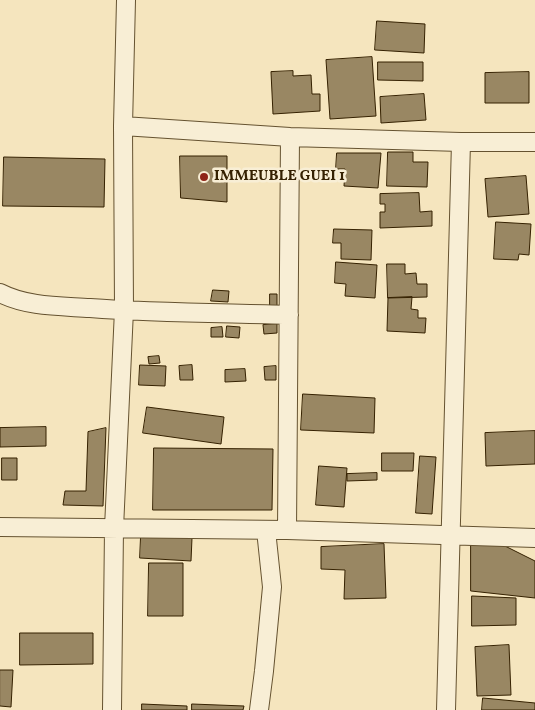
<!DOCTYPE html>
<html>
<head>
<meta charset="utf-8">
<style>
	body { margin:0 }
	canvas { display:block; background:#f5e5be }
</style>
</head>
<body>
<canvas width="535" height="710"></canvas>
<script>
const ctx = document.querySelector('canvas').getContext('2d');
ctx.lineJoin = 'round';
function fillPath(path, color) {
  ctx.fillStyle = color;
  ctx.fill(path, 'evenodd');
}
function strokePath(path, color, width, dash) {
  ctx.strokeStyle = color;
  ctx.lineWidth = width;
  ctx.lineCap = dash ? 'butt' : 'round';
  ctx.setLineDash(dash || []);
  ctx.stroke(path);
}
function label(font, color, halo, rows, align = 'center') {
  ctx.font = font + ' Vollkorn,serif';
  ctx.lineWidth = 5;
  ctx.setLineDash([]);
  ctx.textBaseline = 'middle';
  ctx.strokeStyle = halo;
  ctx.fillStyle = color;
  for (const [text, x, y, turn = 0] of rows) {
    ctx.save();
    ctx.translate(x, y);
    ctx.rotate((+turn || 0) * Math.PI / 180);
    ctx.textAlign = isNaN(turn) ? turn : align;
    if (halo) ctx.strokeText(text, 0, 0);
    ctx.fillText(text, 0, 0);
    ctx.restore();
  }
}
const building = new Path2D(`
	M377 21 425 24 424 53 375 50Z
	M372 57 376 116 330 119 326 60Z
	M378 62H423V81L378 80Z
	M293 71V76L311 75 312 94H320V111L273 114 271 72Z
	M529 72V103H485V73Z
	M424 94 426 120 381 123 380 97Z
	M388 152H413V162H428L427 187 387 186Z
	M337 153H381L378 188 344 186 345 169H336Z
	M180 156H227V202L181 198Z
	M4 157 105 159 104 207 3 206Z
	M526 176 529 214 488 217 485 179Z
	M419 193 420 212 432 211V226L380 228V212H385V204H380V194Z
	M496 222 531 224 529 255 519 254 518 260 494 259Z
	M334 229 372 230 371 260 341 259V243H333Z
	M336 262 377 265 375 298 345 296 346 284 335 283Z
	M387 264H405V274L416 273 417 284H427V297L388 298Z
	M213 290 229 291 228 302 211 301Z
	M270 294H277V307H270Z
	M412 297 411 309 418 310V318H426L425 333 387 331 388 298Z
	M277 324V333L264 334 263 325Z
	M227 326 240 327 239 338 226 337Z
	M222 327 223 337H211V328Z
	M159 356 160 363 149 364 148 357Z
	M140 365 166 366 165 386 139 385Z
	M192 365 193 380H180L179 366Z
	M276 366V380H265L264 367Z
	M245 369 246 381 225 382V370Z
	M303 394 375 398 374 433 301 430Z
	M147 407 224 417 221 444 143 433Z
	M46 427V446L0 447V428Z
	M106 428 103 506 63 505 65 491H86L88 432Z
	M535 431V464L486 466 485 433Z
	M154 448 273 449 272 510H153Z
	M382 453H414L413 471H382Z
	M420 456 436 457 432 514 416 513Z
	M2 458H17V480H2Z
	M319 466 347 468 344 507 316 505Z
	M377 473V480L347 481V474Z
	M141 536 192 538 191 561 140 558Z
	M471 540H493L535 561V598L471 591Z
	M384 544 386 598 344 599 345 570 321 569V547Z
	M149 563H183V616H148Z
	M472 596 516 598V625L472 626Z
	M20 633H93V664L20 665Z
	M509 645 511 695 477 696 475 647Z
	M0 670H13L11 707 0 706Z
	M483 698 535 703V710H482Z
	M142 704 187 706V710H142Z
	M192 704 244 706 243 710H192Z`);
fillPath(building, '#998763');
strokePath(building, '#352101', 1);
const minor = new Path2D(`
	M123 126 290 137 461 142H535
	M0 293C27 307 60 306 90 308 156 313 222 313 289 315
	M0 527 287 530 535 538
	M287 530 290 137
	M112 710 114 528 124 310 123 126 126 0
	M259 710 264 671 272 587 266 530
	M446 710 461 142`);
strokePath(minor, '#655230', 20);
strokePath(minor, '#f8eed5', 18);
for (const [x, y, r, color] of [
	[204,177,5,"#8f2418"]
]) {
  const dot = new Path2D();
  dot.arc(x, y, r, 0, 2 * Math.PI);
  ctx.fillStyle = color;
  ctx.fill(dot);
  strokePath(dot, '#f8eed5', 2);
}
label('bold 15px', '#352101', '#f8eed5', [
	["IMMEUBLE GUEI 1",214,177]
], 'left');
</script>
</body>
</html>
